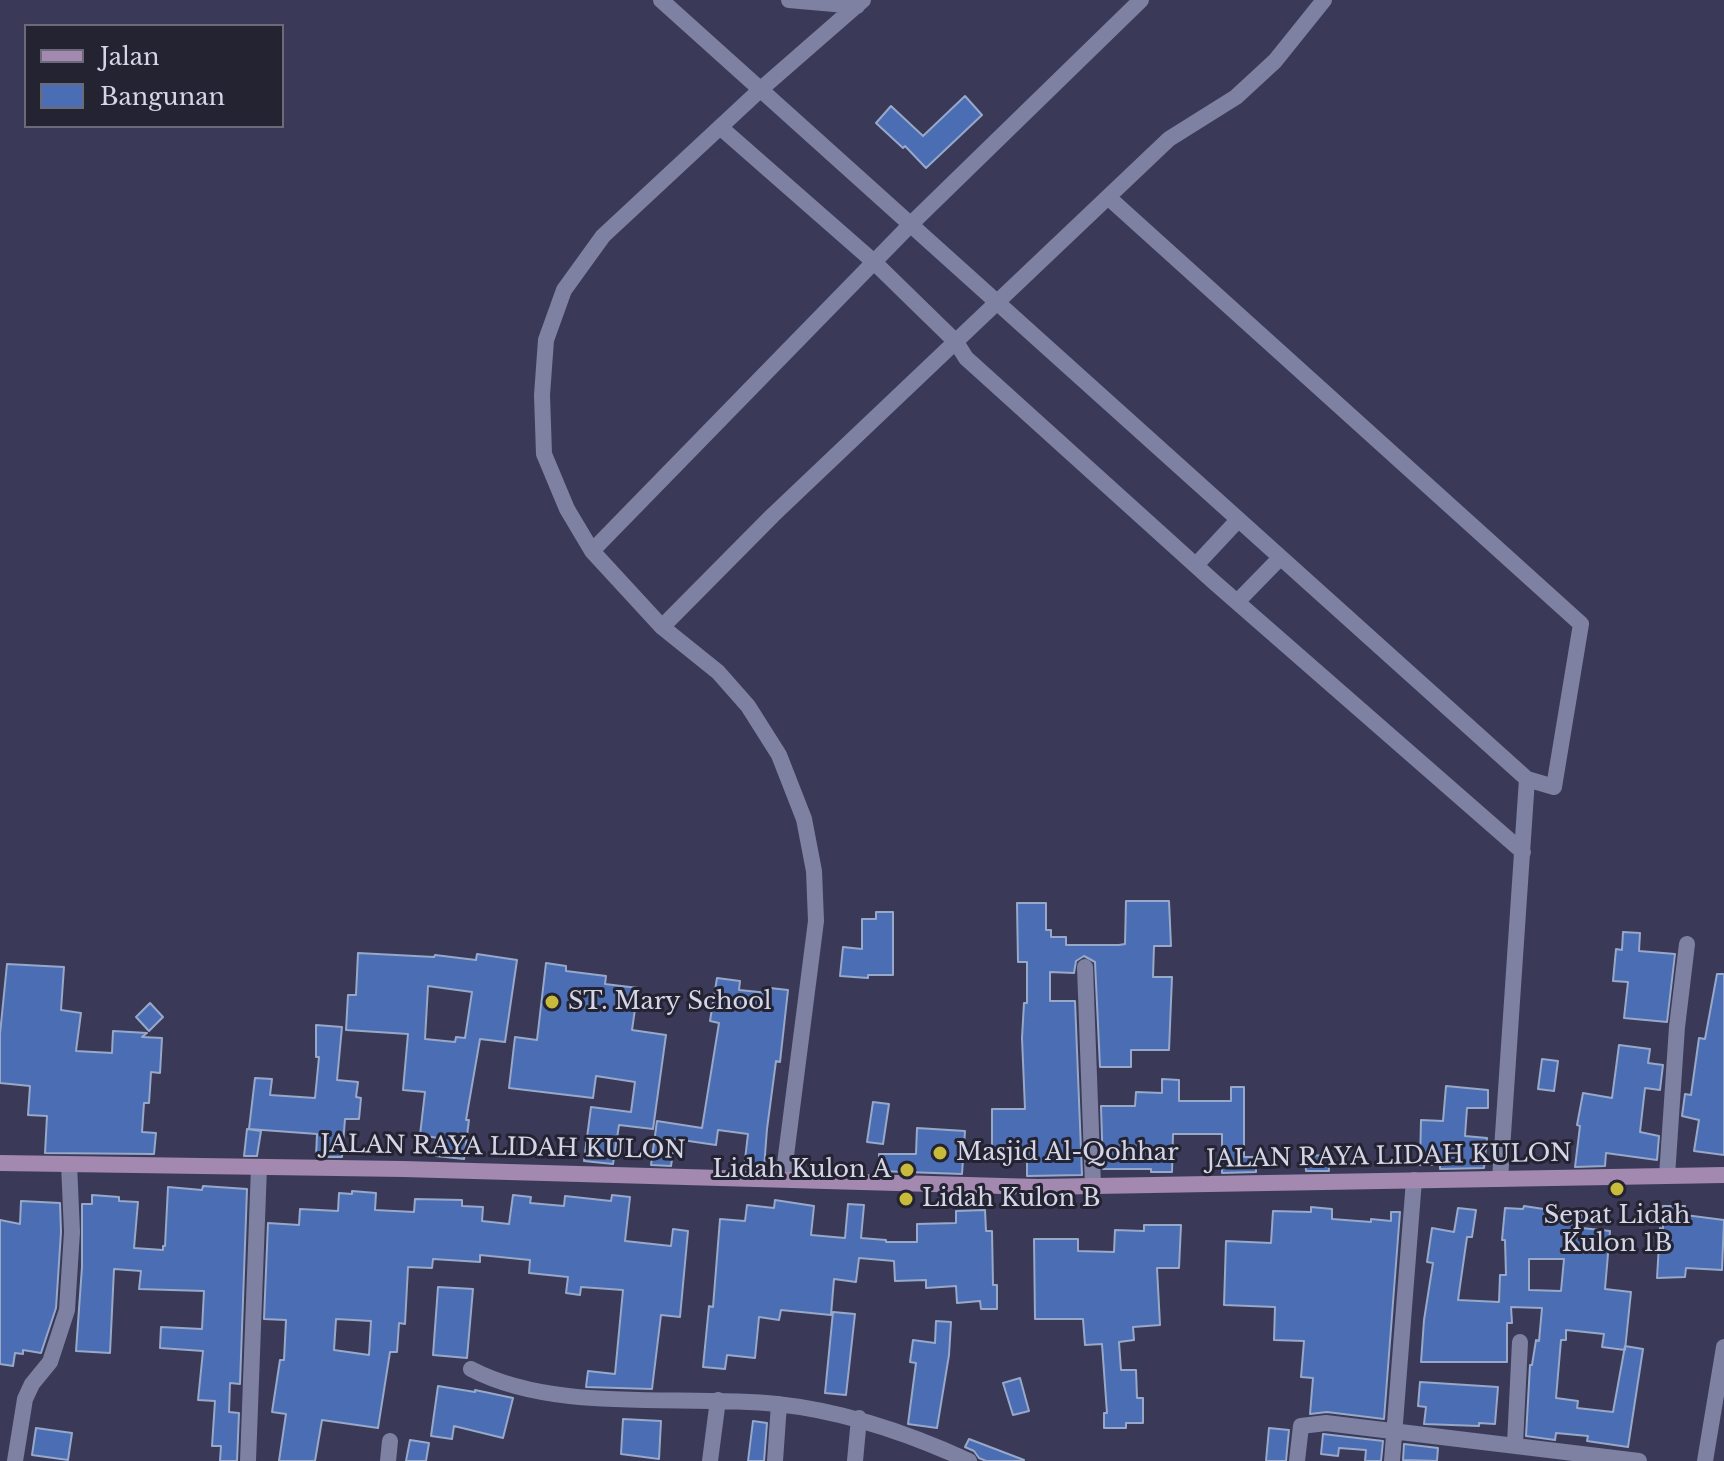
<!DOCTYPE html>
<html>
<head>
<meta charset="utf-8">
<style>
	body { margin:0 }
	#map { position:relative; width:1724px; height:1461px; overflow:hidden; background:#3a3a58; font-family:"Libre Baskerville",serif }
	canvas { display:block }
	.legend { position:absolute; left:24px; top:24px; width:260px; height:104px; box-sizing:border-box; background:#232331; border:2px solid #6a6a7a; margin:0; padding:10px 14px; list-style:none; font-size:24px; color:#d4d5e7 }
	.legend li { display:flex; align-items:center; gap:16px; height:40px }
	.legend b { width:40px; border:2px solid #6a6a7a }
</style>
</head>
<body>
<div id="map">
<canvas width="1724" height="1461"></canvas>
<ul class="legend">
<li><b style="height:10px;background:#a388b0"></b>Jalan</li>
<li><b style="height:22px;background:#4b6db4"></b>Bangunan</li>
</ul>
</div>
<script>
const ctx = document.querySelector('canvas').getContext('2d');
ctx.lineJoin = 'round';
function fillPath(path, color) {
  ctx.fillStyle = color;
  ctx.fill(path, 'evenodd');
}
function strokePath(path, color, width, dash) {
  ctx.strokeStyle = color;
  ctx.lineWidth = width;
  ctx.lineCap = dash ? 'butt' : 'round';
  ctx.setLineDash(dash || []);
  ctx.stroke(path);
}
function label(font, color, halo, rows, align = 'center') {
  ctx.font = font + ' "Libre Baskerville",serif';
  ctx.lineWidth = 6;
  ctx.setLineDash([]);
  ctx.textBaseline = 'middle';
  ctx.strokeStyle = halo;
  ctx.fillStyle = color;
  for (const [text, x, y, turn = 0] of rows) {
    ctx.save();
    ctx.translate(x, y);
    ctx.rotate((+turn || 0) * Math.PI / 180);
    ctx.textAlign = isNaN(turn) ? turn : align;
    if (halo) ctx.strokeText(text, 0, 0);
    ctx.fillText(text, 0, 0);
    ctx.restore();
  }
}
const building = new Path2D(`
	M965 96 982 115 926 168 905 146 903 148 876 123 891 106 923 136Z
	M1126 901H1169L1171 946H1154L1153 977H1172L1169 1050H1131V1067H1100L1095 962 1084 956 1076 961 1074 973 1050 972V1001H1075L1082 1175 1027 1176V1156H992V1109H1025L1022 1038 1024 1003H1027V962H1018L1017 903H1046V930H1051V937H1066V945H1119L1125 944Z
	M876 912H893V975H868V978L840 976 843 947 862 949V919H876Z
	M1623 932 1640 933 1639 951 1675 954 1667 1022 1624 1018 1628 982 1613 981 1616 949 1622 950Z
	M358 953 434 957 435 955 476 960 477 954 517 960 505 1042 480 1039 466 1120H469L464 1159 436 1156 438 1138 420 1135 425 1092 403 1090 408 1034 346 1030 348 995H356ZM428 986 472 992 465 1038 456 1037 455 1042 425 1039Z
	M546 963 566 966V971L606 976 605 984 638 988 632 1030 666 1035 653 1129 619 1125 613 1164 584 1161 591 1107 631 1112 635 1082 596 1076 593 1098 509 1088 515 1037 537 1040Z
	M7 964 64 967 61 1010 81 1013 76 1051 112 1053 113 1031 147 1033 142 1037 162 1038 160 1073 151 1072 149 1103H144L142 1132 156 1133 154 1154 45 1153 47 1116 28 1115 30 1086 0 1083V1034Z
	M1717 974H1724V1155L1694 1151 1699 1120 1682 1116 1685 1094 1691 1095 1699 1038 1705 1039Z
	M717 978 740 981 739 990 769 993 770 988 788 990 780 1062 776 1061 767 1129 764 1168H744L748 1134 718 1130 716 1145 675 1139 671 1166 651 1165 657 1121 702 1128 719 1023 710 1021Z
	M150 1003 163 1017 149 1031 136 1017Z
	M316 1025 342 1027 337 1080 358 1082 356 1097 361 1098 359 1119H345L342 1157H316L317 1134 249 1129 255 1078 272 1079 270 1095 315 1098 319 1057H316Z
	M1619 1045 1650 1049 1648 1063 1663 1065 1660 1090 1645 1088 1640 1132 1659 1136 1657 1160 1606 1153 1605 1166 1575 1167 1580 1126 1577 1125 1583 1093 1612 1098Z
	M1542 1059 1558 1061 1554 1091 1538 1089Z
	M1162 1079 1179 1080V1101H1231V1087H1244V1157H1256V1172L1222 1173V1134H1173L1172 1172H1151V1169H1103L1101 1106H1135L1136 1092 1162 1093Z
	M1446 1086 1488 1090V1108H1467L1465 1136 1487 1138 1484 1168 1440 1169V1165H1420L1421 1120 1443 1121Z
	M873 1102 889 1104 883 1144 867 1142Z
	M917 1128 965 1131 962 1174 879 1171V1154H916Z
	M247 1129 261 1131 257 1156H244Z
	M1328 1155 1329 1171H1306L1305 1156Z
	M203 1186 247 1189 240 1384 230 1383 229 1412 239 1413 237 1461H220L221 1446H212L215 1401 198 1400 203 1351 160 1348 161 1327 202 1329 204 1291 139 1289 141 1271 114 1269 110 1353 76 1351 82 1267V1204H92V1195L119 1197V1201L138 1202 134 1248 163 1250V1246H165L168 1187 202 1190Z
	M352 1191 376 1193 375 1210 414 1212 415 1199 462 1200V1206L483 1207 482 1221 509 1224 513 1195 531 1197 530 1203 564 1206 565 1196 611 1201 612 1195 630 1197 625 1241 671 1246 673 1229 688 1231 680 1317 661 1315 652 1389 586 1387 588 1371 615 1374 623 1290 581 1287 580 1295 566 1293 568 1277 529 1273 530 1260 480 1255V1262L433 1259 432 1268 408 1267 405 1324 399 1323 397 1352H390L378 1428 322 1420 315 1461H279L286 1414 272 1412 280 1360H284L286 1320 264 1319 268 1223 299 1225 300 1209 338 1211 339 1193 352 1194ZM336 1319 371 1321 369 1355 334 1350Z
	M775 1200 814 1206 811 1235 845 1238 848 1204 864 1205 861 1238 886 1240V1242H917V1224L956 1223V1211L985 1210 986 1231H992L993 1285H997V1309H981L980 1301 957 1303 956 1286 926 1288V1280L895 1281 894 1261 859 1258 856 1282 834 1279 831 1315 781 1310 779 1320 759 1317 755 1358 727 1355 725 1369 703 1367 709 1306 713 1307 720 1219 745 1221 747 1205 774 1208Z
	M21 1201 60 1203 61 1232 56 1308 41 1353 23 1350V1354L15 1353 13 1366 0 1364V1220L20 1224Z
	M1524 1206 1583 1215 1582 1228 1610 1231 1605 1289 1631 1292 1625 1350 1602 1347 1604 1334 1566 1330V1340H1561L1556 1398 1578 1401 1577 1408 1613 1412 1625 1346 1643 1349 1628 1447 1587 1441 1588 1436 1556 1433 1555 1440 1526 1436 1530 1365H1532L1536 1340 1539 1341 1542 1308 1511 1307 1512 1323H1507V1362H1421L1424 1320 1433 1263 1427 1262 1432 1228 1454 1232 1458 1208 1476 1210 1472 1237H1467L1458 1300 1499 1302 1500 1275H1506L1505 1240H1502L1505 1208 1523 1209ZM1529 1259H1564L1561 1291 1529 1290Z
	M1663 1206H1685V1215L1724 1220 1722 1270 1686 1268 1685 1277 1657 1278 1660 1228 1663 1229Z
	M1311 1207 1332 1209V1219L1371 1222V1219L1391 1221V1212H1400L1384 1419 1327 1412 1310 1414 1313 1378 1301 1377 1304 1341 1274 1340 1275 1307 1224 1305 1226 1241 1271 1243 1273 1211 1311 1212Z
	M1144 1225H1181L1179 1268H1157L1160 1325 1133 1327 1134 1340 1119 1342 1121 1370H1136L1137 1398H1143V1423H1126V1428H1104V1413H1107L1102 1344 1085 1345 1083 1319H1035L1034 1239H1078V1251L1114 1252 1115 1230 1144 1231Z
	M438 1287 473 1289 467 1358 433 1355Z
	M833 1312 855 1314 846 1395 825 1393Z
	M936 1321 951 1322 949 1355 937 1428 908 1424 916 1363 910 1362 913 1340 935 1343Z
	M1020 1378 1029 1411 1013 1415 1003 1383Z
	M1420 1382 1498 1387 1495 1424 1479 1423V1426L1424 1424 1426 1407 1418 1406Z
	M438 1386 475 1392V1390L513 1398 503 1438 454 1426 452 1439 431 1436Z
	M623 1419 661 1421 659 1459 621 1454Z
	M753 1421 767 1423 764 1461H748Z
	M36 1428 72 1433 68 1460 32 1455Z
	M1269 1428 1289 1430 1286 1461H1266Z
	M1323 1434 1383 1441 1381 1461H1365L1366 1450 1339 1448 1338 1456 1321 1454Z
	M969 1439 1024 1460 1023 1461H986L979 1458 974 1451 965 1447Z
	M410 1440 429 1443 426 1461H406Z
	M1404 1444 1438 1448 1437 1461 1403 1460Z`);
fillPath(building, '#4b6db4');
strokePath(building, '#97a8c9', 2);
strokePath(new Path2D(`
	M661 0 1527 779 1554 787 1581 624 1108 197
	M789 0 857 6
	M720 127 874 262 956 342 966 358 1214 582 1523 852
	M592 551 912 223 1141 0
	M1196 565 1238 520
	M1237 602 1280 558
	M662 627 773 515 1169 139 1236 97 1275 61 1324 0
	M1085 967 1093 1186
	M1667 1176 1677 1027 1687 944
	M783 1179 816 921 814 871 804 819 779 755 748 706 718 672 662 627 592 551 567 509 544 454 542 395 546 340 564 290 603 236 761 89 863 0
	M1500 1179 1527 779
	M471 1369C557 1414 681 1394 777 1404 844 1411 908 1433 969 1461
	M1515 1444 1520 1342
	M15 1461 25 1399 32 1384 50 1362 67 1310 72 1232 69 1164
	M248 1461 259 1167
	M388 1461 390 1441
	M710 1461 718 1400
	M775 1461 779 1404
	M855 1461 859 1418
	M1297 1461 1301 1426 1326 1423 1639 1461
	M1392 1461 1414 1180
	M1705 1461 1724 1347`), '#7f81a2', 16);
strokePath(new Path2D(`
	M0 1163 403 1169 1038 1187 1724 1175`), '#a388b0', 16);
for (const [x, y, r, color] of [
	[552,1002,8,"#c8bb3b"],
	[940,1153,8,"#c8bb3b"],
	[907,1170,8,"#c8bb3b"],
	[1617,1189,8,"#c8bb3b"],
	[906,1199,8,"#c8bb3b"]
]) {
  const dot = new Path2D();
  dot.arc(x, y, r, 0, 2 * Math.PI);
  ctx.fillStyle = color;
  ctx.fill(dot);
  strokePath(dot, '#232331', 3);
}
label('24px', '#d4d5e7', '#232331', [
	["ST. Mary School",568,1002],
	["Masjid Al-Qohhar",956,1153],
	["Lidah Kulon A",891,1170,"right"],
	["Lidah Kulon B",922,1199],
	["Sepat Lidah",1617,1216,"center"],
	["Kulon 1B",1617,1244,"center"]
], 'left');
label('24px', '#d4d5e7', '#232331', [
	["JALAN RAYA LIDAH KULON",503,1148,1],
	["JALAN RAYA LIDAH KULON",1389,1157,-1]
]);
</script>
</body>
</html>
